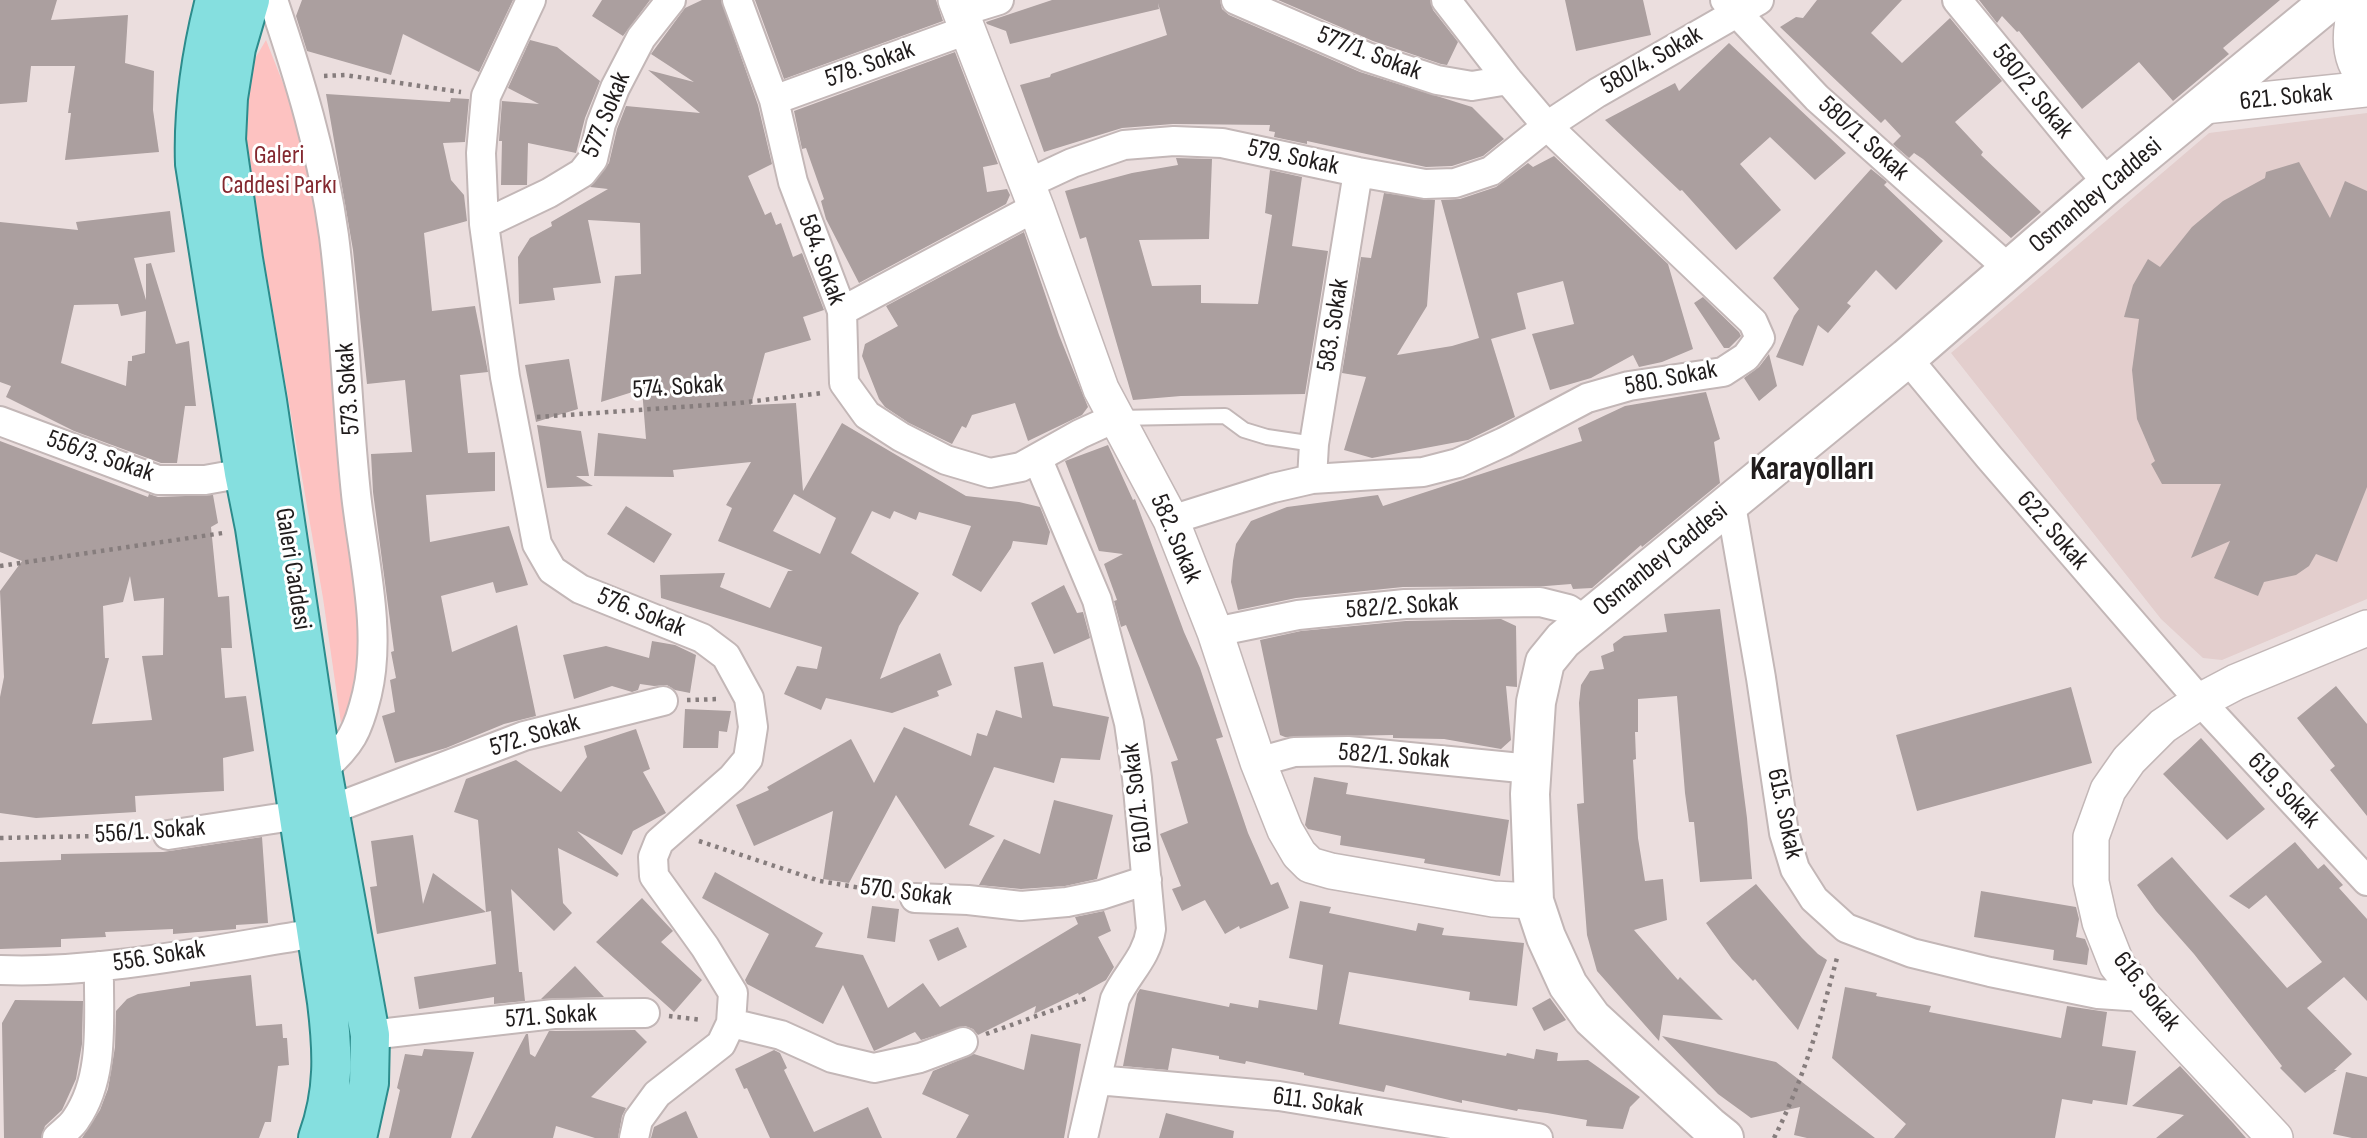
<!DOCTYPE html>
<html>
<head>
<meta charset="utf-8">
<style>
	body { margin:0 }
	canvas { display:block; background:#ebdede }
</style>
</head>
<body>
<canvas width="2367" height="1138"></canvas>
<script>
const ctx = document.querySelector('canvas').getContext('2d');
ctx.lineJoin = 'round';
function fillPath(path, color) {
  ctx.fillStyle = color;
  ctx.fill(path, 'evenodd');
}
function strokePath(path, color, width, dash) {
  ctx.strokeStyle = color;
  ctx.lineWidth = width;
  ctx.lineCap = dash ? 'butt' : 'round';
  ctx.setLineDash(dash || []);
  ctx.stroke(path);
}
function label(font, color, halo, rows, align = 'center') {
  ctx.font = font + ' "Sofia Sans Condensed",sans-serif';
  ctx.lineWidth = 6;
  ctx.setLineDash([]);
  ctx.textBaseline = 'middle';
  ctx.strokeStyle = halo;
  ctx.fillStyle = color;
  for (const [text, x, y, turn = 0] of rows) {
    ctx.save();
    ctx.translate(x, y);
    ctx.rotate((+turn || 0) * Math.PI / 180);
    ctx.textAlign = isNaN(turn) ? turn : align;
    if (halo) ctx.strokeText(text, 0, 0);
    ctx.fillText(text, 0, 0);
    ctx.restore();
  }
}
fillPath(new Path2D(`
	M2367 113V599L2222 660 2203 658 2161 619 1951 353 2209 133Z`), '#e3cecd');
fillPath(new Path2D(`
	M266 40 292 106 307 155 319 230 362 632 348 728 342 730 323 598 242 133 253 62Z`), '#fdc2c1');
fillPath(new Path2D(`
	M0 0H57L51 20 128 15 125 63 154 71 153 110 159 152 65 160 71 113H68L75 66H31L27 102 0 104Z
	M302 0H513L479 72 403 34 391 75 307 51 296 16Z
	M602 0H650L623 36 592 16Z
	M702 0H721L758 105 772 164 748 176 765 215 771 212 776 225 781 223 793 257 802 253 824 310 803 317 811 340 765 353 751 405 796 403 803 491 842 423 966 496 1019 502 1040 507 1050 532 1047 545 1013 541 1011 548 981 592 952 575 971 526 919 512 916 520 894 511 890 519 872 511 851 553 919 593 899 626 880 679 940 653 952 685 937 691 939 696 892 713 826 698 821 710 784 694 797 666 817 669 822 647 661 598 660 575 725 573 720 587 770 608 788 571H793L718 541 732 508 726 505 751 462 673 470 674 477 594 476 598 433 646 439 642 389 601 402 615 276 641 274 640 223 588 220 601 283 553 288 555 300 519 304 518 257 530 238 552 226 551 222 608 189 590 187 609 163 617 129 626 106 700 113 648 70 694 82 651 54 685 8ZM794 494 836 518 820 554 773 531Z
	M755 0H936L943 21 784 79Z
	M1052 0H1220L1222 9 1229 15 1360 72 1472 107 1504 139 1483 156 1452 166 1426 167 1307 141V144L1274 137 1275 132 1269 131 1270 125 1173 124 1122 128 1044 152 1020 85 1050 77 1051 74 1167 35 1158 3 1159 9 1010 44 1006 31 987 24 986 22Z
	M1278 0H1430L1433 10 1458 42 1447 65 1441 64 1373 41Z
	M1565 0H1643L1651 35 1576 51Z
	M1817 0H1902L1871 33 1902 63 1950 18 2002 81 1955 122 1983 152 1981 155 2041 212 2011 238 1923 159 1914 153 1909 158 1893 144 1901 136 1885 119 1881 123 1780 27 1796 17 1803 18Z
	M1979 0H2280L2223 48 2229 54 2173 101 2139 62 2082 109 2019 31 2017 32 2002 16 1997 23Z
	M530 40 557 47 600 81 585 118 576 153 528 143 527 185H501L502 141H499L502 101 539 104 508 88Z
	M1729 43 1846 153 1815 180 1770 137 1740 164 1781 210 1736 250 1682 190 1680 191 1605 120 1675 83 1679 91Z
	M955 52 998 164 983 167 987 192 1007 189 1010 195 1006 204 859 283 826 219 821 201 824 199 806 148 802 149 794 111Z
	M326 94 450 102 451 98 469 99 465 142 443 143 451 180 464 195 467 221 424 233 432 311 475 306 488 372 460 375 468 453 495 452V491L426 495 430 542 509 526 528 585 496 593 493 582 441 596 452 652 517 625 536 716 504 724 446 748 395 763 382 716 395 712 390 680 396 678 391 652 394 651 373 492 371 454 412 452 405 380 367 384 353 250Z
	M1554 156 1668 264 1693 349 1662 362 1639 367 1633 355 1591 378 1550 390 1532 334 1574 324 1563 281 1517 293 1526 329 1491 339 1515 417 1468 440 1372 458 1344 450 1366 377 1342 373 1361 257 1371 258 1384 193 1435 200 1427 306 1397 355 1452 346 1479 338 1441 200 1460 199 1496 187 1528 163 1533 167Z
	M1176 158 1212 159 1209 239 1139 240 1152 286 1201 285V303L1258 304 1272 215 1265 213 1270 170 1302 177 1292 246 1328 251 1305 394 1181 396 1133 400 1086 237 1080 239 1065 191 1132 173 1178 165Z
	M2299 162 2330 218 2345 181 2367 191V487L2337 562 2316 554 2309 566 2296 575 2264 582 2258 596 2214 578 2230 541 2191 558 2221 484H2162L2151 464 2155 461 2137 419 2132 370 2139 319 2124 317 2133 285 2148 259 2160 267 2192 227 2223 201 2265 178 2266 172Z
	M1871 169 1887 182 1884 185 1943 241 1896 290 1876 270 1847 303 1851 306 1828 333 1818 325 1803 366 1776 357 1794 316 1799 309 1773 278Z
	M170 211 175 252 134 258 146 300V264L151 263 176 344 189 341 196 406H185L177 463H161L74 431 6 397 11 386 0 382V222L78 230 76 222ZM118 304 121 316 146 311 145 353 132 356V361H128L126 386 61 363 74 305Z
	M1024 232 1059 335 1088 407 1082 415 1028 441 1015 403 972 415 966 428 962 426 952 444 909 423 885 407 879 399 862 356 865 344 898 326 886 306Z
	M1703 297 1739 332 1741 336 1729 348H1724L1694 303Z
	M1769 354 1777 386 1759 401 1744 378 1759 367Z
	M569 359 578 409 536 422 525 365Z
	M1706 392 1720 439 1714 442 1720 483 1642 547 1641 545 1592 588 1573 589 1571 584 1546 586 1403 587 1296 598 1238 610 1231 582 1233 561 1236 544 1251 521 1287 507 1378 495 1383 506 1582 441 1578 428 1625 406Z
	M537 425 581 431 589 476H576L593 486 547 488Z
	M0 441 148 497 149 494 158 497 213 495 218 523 211 527 218 597 229 596 232 648H221L225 698 246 696 254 751 223 758 224 791 135 796 136 812 36 818 0 813V697L4 677 0 591 22 561 0 552ZM130 576 134 601 164 598 163 655 142 656 152 720 92 724 109 658H105L103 606 123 602Z
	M1108 445 1133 500 1135 499 1184 632 1200 668 1223 737 1216 739 1248 833 1271 885 1278 882 1289 908 1240 929 1239 926 1225 934 1205 900 1182 911 1172 889 1181 886 1160 834 1188 823 1171 762 1178 760 1126 625 1121 627 1114 601 1117 600 1104 564 1123 554 1099 551 1065 461Z
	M626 506 672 534 654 563 607 534Z
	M1064 585 1077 613 1083 612 1090 638 1054 654 1031 603Z
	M1720 609 1747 818 1752 879 1700 882 1694 822H1689L1685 793 1677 696 1638 699V732H1635L1636 759 1633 760 1638 838 1645 881 1663 879 1667 920 1634 930 1678 980 1680 977 1723 1020 1663 1015 1659 1041 1597 971 1587 935 1577 804 1584 803 1579 703 1581 685 1590 671 1604 669 1601 656 1614 651 1613 644 1624 636 1667 632 1664 614Z
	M1501 619 1516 626 1517 687 1506 686 1511 740 1501 749 1444 739 1393 738V735L1285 737 1280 735 1260 640 1301 631 1406 621Z
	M652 641 675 645 696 655 690 693 675 690 667 685 654 686 640 684 638 690 632 692 612 686 574 699 563 655 606 646 649 658Z
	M1043 662 1053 706 1109 717 1100 760 1061 758 1054 783 994 767 969 825 995 836 945 869 896 795 849 883 823 879 833 811 754 846 736 805 769 790 767 787 851 739 874 783 904 727 971 756 977 733 987 736 996 710 1022 718 1014 667Z
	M2336 686 2367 724V816L2330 770 2335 766 2297 718Z
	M2071 687 2092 763 1917 811 1896 735Z
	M685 709 731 711 727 732 719 731 718 748H683Z
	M636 729 650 769 643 772 666 813 633 831 622 855 577 831 619 874 617 877 558 848 563 903 572 913 554 931 511 889 519 972H522L525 1001 494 1004V997L419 1009 414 977 496 964 491 911 377 934 370 887 377 886 371 841 413 835 423 904 433 873 486 912 478 820 454 812 466 779 516 760 561 792 587 757 584 746Z
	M2201 738 2265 809 2227 840 2163 774Z
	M1314 777 1348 783 1346 794 1509 820 1500 876 1424 863 1425 859 1340 845 1341 836 1308 829 1305 825Z
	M1054 800 1113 815 1097 879 1065 886 1021 889 979 885 1004 839 1040 854Z
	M262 837 268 923 236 925V929L173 934V929L105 932 106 937 61 939V947L0 949V862L61 860V854L163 852Z
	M2295 842 2318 869 2324 864 2343 885 2339 888 2367 919V1001L2344 977 2307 1008 2352 1054 2334 1070H2337L2305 1093 2280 1068 2282 1066 2194 954 2156 911 2137 885 2172 857 2287 988 2322 962 2266 895 2249 909 2229 896Z
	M715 872 823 933 815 947 863 955 888 1008 923 983 940 1007 1078 924 1075 917 1104 911 1111 931 1098 937 1114 967 1106 980 1079 995 1078 993 1034 1014 1036 1006 978 1035 973 1029 965 1026 921 1040 915 1032 874 1051 843 985 823 1024 747 984 745 980 769 934 702 898Z
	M1756 884 1802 938 1818 954 1827 960 1798 1030 1755 979 1753 981 1732 959 1706 923Z
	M1981 891 2076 907 2079 919 2076 937 2085 939 2089 949 2087 965 2053 960 2054 950 1974 937Z
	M642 898 673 931 661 942 702 980 674 1012 596 942Z
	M1300 901 1331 907 1329 913 1416 931 1418 923 1444 928 1442 935 1524 943 1517 1006 1469 1000 1470 992 1349 972 1339 1024 1506 1056 1507 1053 1534 1059 1536 1049 1558 1053 1557 1061 1588 1060 1640 1097 1630 1107 1623 1129 1586 1126 1587 1120 1547 1113 1518 1109 1517 1111 1462 1100V1103L1386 1085 1384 1092 1304 1075V1073L1246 1061 1245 1064 1219 1059V1056L1172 1048 1168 1070 1123 1066 1137 994 1140 989 1229 1007 1230 1003 1258 1008 1259 1000 1317 1010 1323 965 1289 958Z
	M872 906 899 909 895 942 867 938Z
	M958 927 967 947 938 961 929 940Z
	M575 966 604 997 541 999Z
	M251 975 256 1026 282 1024 283 1038H287L289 1065 278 1066 271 1122H265L259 1138H82L100 1110 108 1089 115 1047 116 1011 127 999 138 994 190 986V982Z
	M1845 987 1877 993 1876 996 1931 1006 1929 1012 2061 1038 2067 1006 2107 1012 2102 1046 2136 1051 2127 1105 2093 1100 2092 1104 2062 1099 2055 1138H1894L1906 1124 1832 1058Z
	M1550 998 1566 1020 1544 1031 1532 1008Z
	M15 1000 83 1001 82 1044 76 1079 62 1110 45 1126 41 1138H4L2 1023Z
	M635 1030 647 1042 591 1097 626 1108 622 1116 618 1138H595L556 1126 553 1138H471L526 1034H528L530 1054 535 1057 549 1031Z
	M1031 1034 1081 1044 1064 1138H956L969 1115 922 1094 933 1071 974 1054 1024 1070Z
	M1662 1036 1776 1062 1875 1138H1807L1794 1135 1800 1107 1751 1118 1718 1094Z
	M424 1049 474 1052 451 1138H389L400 1090 397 1088 405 1054 422 1056Z
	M774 1050 780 1053 787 1068 784 1070 814 1132 868 1107 882 1138H770L747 1088 744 1089 735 1069Z
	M2180 1066 2233 1123 2246 1138H2156L2184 1115 2132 1106Z
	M2346 1072 2367 1077V1138H2352L2333 1134Z
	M686 1111 698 1138H651L654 1127Z
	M1166 1113 1234 1131 1233 1138H1159Z`), '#ab9f9f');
const service = new Path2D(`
	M1117 418 1225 416 1244 430 1267 437 1314 444`);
const minor = new Path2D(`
	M273 0C299 77 323 155 334 236 345 322 347 408 356 494 363 558 382 631 367 694 358 731 351 745 322 770
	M531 0 486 96 481 153 484 224 505 377 537 544 552 570 580 589 702 638 726 656 749 698 753 727 748 759 732 778 659 842 653 857 654 876 705 947 733 993 731 1023 721 1044 657 1094 638 1120 634 1138
	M737 0 774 100 793 182 842 311 844 383 867 415 901 437 946 460 990 473 1021 467 1080 434 1115 418
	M1236 0 1367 57 1437 80 1472 86 1508 80
	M1725 0 1817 98 2009 269
	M1957 0 2108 184
	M960 12 999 0
	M774 100 967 30
	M1027 184 1072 163 1124 145 1174 141 1222 143 1358 172 1425 184 1455 183 1491 171 1547 126 1597 93 1759 0
	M484 224 549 193 582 173 593 159 601 124 615 88 641 38 671 0
	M842 311 1036 207
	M1907 358 1989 457 2200 701 2367 881
	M0 421 158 480H205L244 473
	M1038 460 1097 600 1129 723 1137 778 1151 929C1147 958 1127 973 1115 999L1083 1138
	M1312 479 1314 444 1358 172
	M1731 505 1761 678 1784 833 1795 869 1814 899 1846 928 1912 953 1990 972 2098 994 2143 997
	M1171 520 1273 488 1312 479 1423 472 1458 463 1504 442 1587 398 1629 386 1723 372 1746 357 1760 338 1753 322 1547 126 1508 80 1446 0
	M1215 632 1298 615 1405 604 1540 602 1568 609 1586 621
	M1258 762 1294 752 1348 751 1531 769
	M330 810 524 736 663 701
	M168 835 299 815
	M915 898 968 900 1021 906 1067 902 1101 895 1147 880
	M0 970C103 974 215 949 317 933
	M731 1023 781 1035 832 1058 874 1068 920 1058 963 1042
	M370 1035 554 1014 645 1013
	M1097 1080 1279 1096 1538 1138
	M57 1138C63 1132 72 1126 76 1119 106 1076 98 1016 99 966`);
const tertiary = new Path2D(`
	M956 0 1036 207 1101 389 1171 520 1215 632 1258 762 1285 830 1299 854 1310 865 1331 871 1493 899 1534 901
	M2358 0C2350 26 2345 58 2367 79
	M2204 106 2367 89
	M2275 1138 2143 997 2117 965 2100 922 2091 882V837L2108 790 2129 760 2163 726 2200 701 2236 682 2367 628`);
const secondary = new Path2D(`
	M1724 1138 1709 1126 1592 1018 1568 985 1546 937 1534 901 1530 794 1536 702 1545 662 1563 640 1907 358 2108 184 2331 0`);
const primary = new Path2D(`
	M215 0C201 55 193 107 195 164L244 473 255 528 327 1002C333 1051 335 1091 318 1138
	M250 0 236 48 228 98 226 140 243 259 267 401 322 770 370 1035 369 1083 357 1138`);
strokePath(service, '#c3b7b7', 18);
strokePath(minor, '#c3b7b7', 32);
strokePath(tertiary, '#c3b7b7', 38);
strokePath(secondary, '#c3b7b7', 42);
strokePath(primary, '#2c8c8c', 42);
strokePath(new Path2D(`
	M324 76 345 75 461 92
	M537 417 739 403 822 393
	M0 566 223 533
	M687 700 720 699
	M0 838 143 835
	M699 841 820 881 890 893
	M669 1016 702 1020
	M986 1034 1090 997
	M1774 1138C1804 1079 1821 1018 1838 954`), '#867d7d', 4.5, [3.5, 5]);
strokePath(service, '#fff', 14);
strokePath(minor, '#fff', 28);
strokePath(tertiary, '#fff', 35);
strokePath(secondary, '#fff', 38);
strokePath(primary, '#85dfdf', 38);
label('26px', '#201c1c', '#fff', [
	["577/1. Sokak",1369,54,21],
	["580/4. Sokak",1652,61,-30],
	["578. Sokak",870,65,-20],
	["580/2. Sokak",2032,92,51],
	["621. Sokak",2286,98,-6],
	["577. Sokak",607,115,-68],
	["580/1. Sokak",1863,139,42],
	["579. Sokak",1293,158,12],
	["Osmanbey Caddesi",2096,196,-40],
	["584. Sokak",821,260,70],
	["583. Sokak",1334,325,-81],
	["580. Sokak",1671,379,-11],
	["574. Sokak",678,388,-4],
	["573. Sokak",349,389,-94],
	["556/3. Sokak",100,457,19],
	["622. Sokak",2052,531,49],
	["582. Sokak",1175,539,67],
	["Osmanbey Caddesi",1661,560,-39],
	["Galeri Caddesi",292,569,81],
	["582/2. Sokak",1402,607,-4],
	["576. Sokak",641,613,22],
	["572. Sokak",535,736,-17],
	["582/1. Sokak",1394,757,4],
	["619. Sokak",2283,791,47],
	["610/1. Sokak",1138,798,-97],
	["615. Sokak",1784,814,78],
	["556/1. Sokak",150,832,-4],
	["570. Sokak",906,893,7],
	["556. Sokak",159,957,-9],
	["616. Sokak",2146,992,52],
	["571. Sokak",551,1017,-4],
	["611. Sokak",1318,1103,8]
]);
label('26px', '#842930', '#fff', [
	["Galeri",279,156],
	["Caddesi Parkı",279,186]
]);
label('bold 33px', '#201c1c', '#fff', [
	["Karayolları",1812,471]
]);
</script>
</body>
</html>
